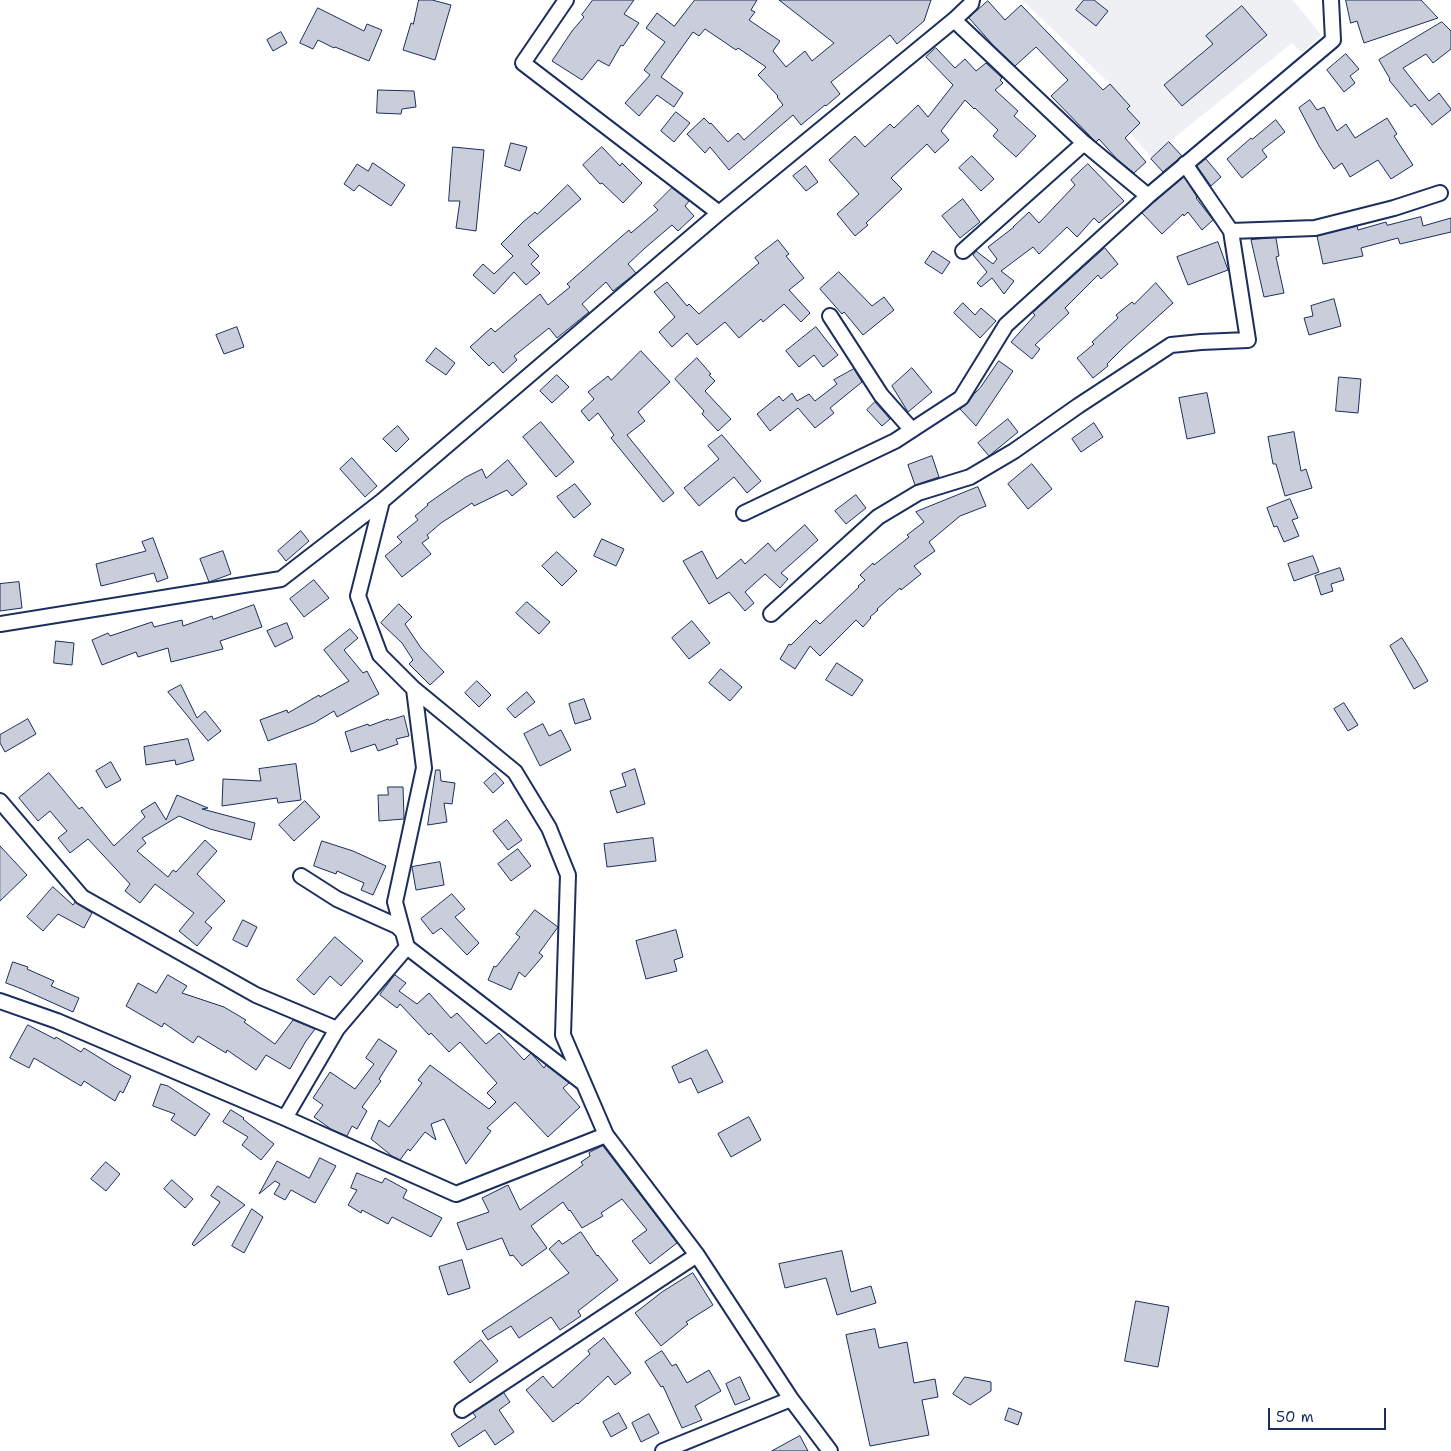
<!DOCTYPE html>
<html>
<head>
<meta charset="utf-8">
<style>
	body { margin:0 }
	#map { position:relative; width:1451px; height:1451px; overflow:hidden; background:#fff; font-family:"Shantell Sans",sans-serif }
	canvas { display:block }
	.scale { position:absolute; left:1268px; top:1408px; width:118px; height:22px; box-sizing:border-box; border:2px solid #1b2f5e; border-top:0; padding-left:6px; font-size:15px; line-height:18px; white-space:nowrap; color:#1b2f5e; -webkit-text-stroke:4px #fff; paint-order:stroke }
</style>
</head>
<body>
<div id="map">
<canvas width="1451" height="1451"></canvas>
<div class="scale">50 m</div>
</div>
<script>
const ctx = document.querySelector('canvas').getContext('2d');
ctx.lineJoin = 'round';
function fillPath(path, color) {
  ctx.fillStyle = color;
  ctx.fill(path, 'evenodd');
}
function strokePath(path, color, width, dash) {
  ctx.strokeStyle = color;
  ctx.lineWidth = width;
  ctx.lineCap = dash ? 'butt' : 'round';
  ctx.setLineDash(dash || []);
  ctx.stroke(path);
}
fillPath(new Path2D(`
	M1022 0H1293L1321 35 1302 53 1292 43 1169 142 1152 158 1130 133 1140 123 1127 109 1130 106 1110 84Z`), '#eff0f4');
const building = new Path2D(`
	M419 0H432L451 5 435 60 403 50 411 23 413 24Z
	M593 0H634L624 14 639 23 623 46 621 45 609 66 598 60 582 80 552 61 572 31 584 17 582 15Z
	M695 0H757L751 10 755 12 749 20 780 41 773 51 786 67 805 51 812 61 834 43 779 0H931L924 21 897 44 890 35 831 82 840 94 826 106 825 105 801 125 793 115 729 170 710 147 705 153 687 134 704 118 710 124 711 123 728 142 738 133 744 140 783 105 777 97 778 96 758 75 766 67 738 48 736 50 705 29 699 36 693 32 661 77 683 93 674 107 657 95 639 116 625 103 650 75 644 70 665 42 646 28 657 13 674 26Z
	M1084 0H1094L1108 11 1096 26 1076 10Z
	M1346 0H1421L1438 18 1364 43 1357 21 1351 23Z
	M988 1 1005 20 1021 5 1103 90 1110 84 1130 106 1127 109 1140 123 1125 138 1146 162 1134 173 1117 159 1099 139 1096 142 1090 136 1051 96 1068 80 1036 47 1015 66 993 45 969 18Z
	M1242 6 1267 35 1182 106 1164 85 1213 44 1206 36Z
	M318 8 364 31 367 24 382 30 369 61 335 47 334 48 318 40 313 49 300 43Z
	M1442 22 1451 31V49L1433 63 1426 54 1403 68 1429 101 1439 93 1451 109V110L1432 125 1415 104 1411 107 1389 80 1390 79 1379 60Z
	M281 32 287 43 273 51 267 40Z
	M936 48 955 68 965 59 976 71 986 63 1002 78 1000 80 1003 83 995 90 1018 111 1014 116 1036 136 1016 157 993 136 998 130 975 108 974 109 965 100 941 131 949 140 935 153 927 144 891 178 902 189 866 223 868 225 855 236 837 214 859 194 829 160 855 136 865 147 890 124 894 128 918 105 928 117 953 85 926 57Z
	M1346 54 1359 69 1350 76 1355 83 1344 92 1327 70Z
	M378 90 414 91 416 107 402 109 401 114 377 113Z
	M1310 100 1317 110 1324 107 1337 131 1346 124 1355 138 1387 118 1397 134 1394 136 1413 165 1391 179 1378 160 1350 177 1342 163 1334 169 1319 146 1299 108Z
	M676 112 690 123 674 142 661 131Z
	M1276 120 1285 132 1262 150 1267 157 1242 178 1227 159 1251 138 1252 139Z
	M1169 142 1182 156 1163 172 1151 159Z
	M511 143 527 147 520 171 505 166Z
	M453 147 484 150 476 231 456 228 460 201H449Z
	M602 147 620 166 622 163 642 183 623 203 602 183 600 184 583 165Z
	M972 156 994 179 981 191 959 168Z
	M1206 159 1221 177 1211 186 1197 166Z
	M373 163 405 185 391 206 359 185 354 191 344 184 357 164 368 171Z
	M1088 164 1124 201 1099 223 1094 218 1077 237 1067 227 1039 254 1033 247 1001 271 1014 281 1004 294 992 278 981 287 977 283 987 272 973 255 976 251 993 264 997 259 988 247 1014 227H1013L1029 212 1039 223 1075 185 1071 180Z
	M806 166 818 182 806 191 793 176Z
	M1184 177 1197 197 1196 198 1213 220 1202 230 1188 212 1184 216 1183 214 1162 234 1142 213Z
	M568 185 581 199 528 245 539 256 531 264 540 273 526 285 514 272 494 294 473 275 483 264 494 274 513 256 501 244 523 222 535 212 537 214Z
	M672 188 689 201 685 206 694 216 678 231 672 225 645 248 628 264 636 273 613 291 606 282 582 304 589 312 557 338 549 328 514 356 517 360 503 373 493 362 489 366 470 347 491 328 495 332 540 294 548 305 570 287 567 284 629 230 631 233 658 210 654 206Z
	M963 199 980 222 960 238 942 216Z
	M1421 217 1423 226 1451 218V232L1400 244 1398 238 1361 248 1363 256 1323 264 1317 236 1357 226 1358 230 1386 222 1387 225Z
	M1276 238 1279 256 1276 257 1284 293 1264 297 1251 240Z
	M778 240 789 254 786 256 804 278 789 290 810 313 801 322 784 304 763 322 761 319 739 338 725 322 697 345 687 333 672 347 659 332 675 317 654 292 667 282 687 306 689 304 699 314 759 263 755 258Z
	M1218 242 1228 270 1188 285 1177 257Z
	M1105 248 1118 264 1101 279 1098 275 1065 308 1069 313 1035 345 1040 349 1032 359 1011 342 1035 315 1033 313Z
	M933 251 950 262 942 274 925 263Z
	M839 272 872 306 884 297 894 310 863 335 844 312 842 314 820 289Z
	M1156 283 1173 303 1124 347 1107 364 1108 366 1093 378 1077 358 1094 344 1092 342 1118 318 1116 315 1132 302 1134 304Z
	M1334 299 1341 326 1309 335 1304 318 1313 316 1311 306Z
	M963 303 975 315 981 308 996 321 980 338 954 313Z
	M237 327 244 347 224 354 216 335Z
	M816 327 838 355 823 367 814 355 799 367 786 351Z
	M436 348 455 363 446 375 426 361Z
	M641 351 670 382 638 412 645 421 627 435 674 493 663 502 611 438 614 435 598 413 589 421 581 411 594 399 588 392 608 376 611 380Z
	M697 358 711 374 709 375 715 381 705 391 731 419 718 431 702 414 704 411 675 379Z
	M999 361 1013 371 976 426 960 409 968 403 974 394 980 388Z
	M912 368 932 392 908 412 892 386Z
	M854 369 862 382 830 408 834 413 815 428 798 408 770 431 757 414 779 396 783 401 792 393 797 401 809 394 815 401 837 384 834 380Z
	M557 375 569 387 552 403 540 391Z
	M1339 377 1361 379 1358 413 1336 411Z
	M1207 393 1215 433 1187 439 1179 398Z
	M875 402 890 419 882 426 867 410Z
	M1008 419 1018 432 989 456 978 443Z
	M541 422 574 462 556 477 523 437Z
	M1094 423 1103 437 1081 452 1072 439Z
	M398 426 409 439 396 452 383 439Z
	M1294 432 1301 471 1306 469 1312 488 1285 496 1276 464H1273L1268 437Z
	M722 435 761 481 747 493 734 477 699 506 684 488 719 459 708 446Z
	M932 456 939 477 915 485 908 465Z
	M352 458 377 486 365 497 340 469Z
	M508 460 527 484 512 496 507 490 474 506 472 503 441 523 427 535 429 538 422 543 431 554 402 577 385 556 402 542 397 537 418 520 415 516 428 505 427 504 466 477 482 469 486 478Z
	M1032 464 1052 489 1028 509 1008 484Z
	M575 484 591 504 574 518 557 497Z
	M978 487 986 506 960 516 929 542 935 551 914 566 921 574 901 590 900 588 877 609 878 610 870 617 871 618 863 627 856 620 820 656 810 646 795 669 780 659 789 644 791 645 816 620 820 624 859 587 858 586 865 580 860 575 873 563 874 565 909 537 907 535 924 522 916 512Z
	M856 495 866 508 846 524 835 511Z
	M1290 499 1298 518 1292 520 1299 536 1284 542 1277 526 1274 527 1267 508Z
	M805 525 818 540 781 573 788 579 780 588 765 574 745 592 754 603 745 611 729 592 709 604 683 561 702 551 717 579 741 559 745 564 768 543 775 551Z
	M301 531 309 541 286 561 278 551Z
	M153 538 168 578 157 582 154 573 101 586 96 564 146 551 142 542Z
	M602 539 624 549 616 566 594 556Z
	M223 551 231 574 209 582 200 559Z
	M557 552 577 571 562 586 542 566Z
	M1313 556 1319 572 1294 581 1288 564Z
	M1340 568 1344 580 1331 584 1333 591 1321 595 1315 576Z
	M314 580 329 598 304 617 290 599Z
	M19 582 22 608 0 611V584Z
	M527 602 550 622 539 634 516 613Z
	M399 604 412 617 405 624 421 648 444 672 430 685 409 664 413 660 402 643 381 623Z
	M254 605 262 627 220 641 223 649 171 662 168 648 138 657 136 652 102 665 92 640 108 633 110 636 152 622 154 627 182 620 183 626 212 616 213 619Z
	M692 621 710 643 689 659 672 638Z
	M287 623 293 638 275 647 267 631Z
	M350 629 358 638 344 650 363 673 367 671 379 694 337 717 334 711 314 723 268 741 260 720 287 710 288 713 319 695 320 697 349 681 324 650Z
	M1402 638 1416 660 1428 681 1414 689 1390 646Z
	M56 641 74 643 72 665 54 663Z
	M837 663 863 680 852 696 826 680Z
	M721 669 742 687 730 701 709 683Z
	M477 681 491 695 479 707 465 693Z
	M181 685 197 718 205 711 221 731 208 741 168 692Z
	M527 692 535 702 515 718 507 709Z
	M584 699 591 719 575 724 569 704Z
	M1344 703 1358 725 1348 731 1334 709Z
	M404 716 409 736 396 739 398 744 378 751 375 744 351 752 345 732 368 724 369 726 388 719 389 720Z
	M28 719 36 734 5 752 0 743V735Z
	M543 724 549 736 561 730 571 750 540 766 524 734Z
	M188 739 194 760 176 765 175 760 146 765 144 747Z
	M111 762 121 780 106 788 96 771Z
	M296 764 301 800 278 803 277 798 222 806 223 779 261 781 259 769Z
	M635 769 645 804 617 813 610 791 626 786 622 774Z
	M436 770H440L441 781 455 783 452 804 444 803 447 822 428 825Z
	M49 773 79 809 82 807 114 846 145 817 141 811 155 802 166 820 177 795 208 808 202 809 255 823 251 840 210 829 179 816 142 838 146 843 137 851 168 877 173 870 176 872 205 840 217 851 197 874 225 901 205 922 212 928 197 946 179 931 194 913 155 884 140 903 125 891 130 884 88 839 70 853 58 838 67 831 50 811 38 821 19 798Z
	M495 773 504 783 493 793 484 783Z
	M388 787H403L404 819 379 821 378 795H388Z
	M305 801 320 817 294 841 279 825Z
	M507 820 522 840 508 850 493 831Z
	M653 838 656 861 607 867 604 844Z
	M322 841 353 851 386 866 373 895 361 890 364 883 337 871 336 874 314 866Z
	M0 846 27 875 0 901Z
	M518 849 531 866 511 881 498 864Z
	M440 862 444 885 416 890 412 867Z
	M53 887 73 905 75 902 92 913 84 928 58 914 43 931 27 917Z
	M452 894 465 909 455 917 479 943 467 955 441 928 433 934 421 919Z
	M535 910 558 927 539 953 543 956 525 977 519 972 511 990 488 980 494 966 496 967 520 937 516 934Z
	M243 920 257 927 247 947 233 940Z
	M676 930 683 957 674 960 677 971 646 979 636 941Z
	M335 937 363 961 341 986 330 976 314 995 297 980Z
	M13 962 28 967 27 969 54 981 51 986 79 998 73 1012 22 989 6 983Z
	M168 975 187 986 182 993 224 1007 246 1020 244 1022 275 1044 293 1020 315 1029 306 1041 290 1069 266 1055 256 1070 227 1050 226 1053 198 1036 193 1043 164 1023 162 1027 126 1006 138 983 156 993Z
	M395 975 406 983 399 991 417 1004 429 993 451 1018 457 1013 486 1044 499 1033 524 1060 531 1053 544 1068 546 1065 569 1083 563 1088 580 1107 548 1137 515 1102 487 1128 491 1131 466 1164 444 1119 431 1124 436 1140 425 1132 410 1151 408 1149 400 1160 392 1156 371 1139 379 1120 389 1127 422 1083 418 1080 430 1065 489 1109 496 1102 487 1093 497 1083 460 1042 449 1052 431 1033 429 1035 400 1004 397 1008 380 995Z
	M28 1025 55 1039 56 1037 81 1052 84 1048 113 1066 131 1076 123 1093 120 1091 115 1101 84 1081 81 1086 34 1058 29 1068 10 1058Z
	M379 1039 397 1051 379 1079 381 1081 362 1107 367 1111 357 1129 352 1126 347 1136 331 1129 314 1117 323 1105 313 1098 330 1072 355 1089 374 1064 366 1058Z
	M707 1050 723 1082 698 1093 691 1078 679 1083 672 1067Z
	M161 1084 168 1086 210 1114 195 1136 171 1120 175 1114 153 1106Z
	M231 1110 244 1118 243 1119 274 1144 261 1160 242 1145 248 1137 223 1122Z
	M749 1117 761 1140 731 1157 718 1134Z
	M603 1146 677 1243 650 1264 632 1241 647 1230 622 1199 601 1213 603 1216 582 1228 570 1210 569 1211 563 1202 531 1226 547 1248 522 1266 513 1255 510 1256 502 1238 467 1250 457 1223 489 1212 482 1198 508 1185 520 1210 583 1165 581 1162 590 1156 589 1153Z
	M320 1158 336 1166 315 1203 291 1190 285 1200 274 1194 280 1184 275 1181 259 1194 277 1161 309 1178Z
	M106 1162 120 1174 106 1191 91 1179Z
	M357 1173 382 1183 385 1178 407 1190 403 1198 442 1218 431 1237 392 1217 388 1224 362 1210 361 1213 348 1205 357 1190 351 1188Z
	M172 1180 193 1199 185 1208 164 1189Z
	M218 1186 245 1205 194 1246 192 1244 220 1202 211 1196Z
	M252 1209 263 1217 244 1253 232 1246Z
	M581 1232 597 1256 598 1255 618 1280 578 1311 581 1316 560 1330 551 1317 519 1338 511 1326 488 1340 482 1331 569 1273 549 1249 559 1240 562 1244Z
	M842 1251 851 1292 871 1286 876 1303 837 1315 826 1278 785 1288 779 1264Z
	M462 1260 470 1288 448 1295 439 1267Z
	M693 1273 713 1305 686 1322 688 1324 661 1346 635 1313 662 1292Z
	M1136 1301 1169 1307 1158 1367 1125 1361Z
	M875 1329 879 1348 907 1342 914 1383 935 1379 938 1397 922 1400 929 1435 870 1446 846 1335Z
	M604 1338 631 1373 615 1385 608 1376 578 1404 577 1403 553 1422 526 1390 543 1376 553 1388 590 1354 588 1351Z
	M481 1340 498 1361 470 1383 454 1362Z
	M662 1351 672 1366 676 1364 687 1383 709 1370 721 1391 695 1406 702 1420 682 1428 663 1386 661 1387 645 1362Z
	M740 1377 750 1399 735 1405 726 1384Z
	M965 1377 991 1382V1391L970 1405 953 1394Z
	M504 1393 510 1402 499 1410 514 1432 495 1445 485 1430 459 1447 451 1434 476 1417 473 1413Z
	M1009 1408 1022 1413 1018 1425 1005 1420Z
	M619 1413 627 1428 611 1437 603 1422Z
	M649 1414 659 1433 641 1442 632 1423Z
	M800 1436 808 1451H772Z`);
fillPath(building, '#caceda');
strokePath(building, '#1b2f5e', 1);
const minor = new Path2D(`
	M566 0 523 63 719 213
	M954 20 1084 143 1148 196
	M1231 231 1315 228 1394 208 1440 193
	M963 251 1084 143
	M830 316 881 395 912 430
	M382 501 358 596 380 655 414 689 515 772 549 828 568 875 563 1035 606 1135 697 1255 791 1399 830 1451
	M744 513 895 441 961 398 1006 325 1148 196 1333 40 1331 0
	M771 614 878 517 918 493 970 477 1014 451 1078 406 1171 345 1201 342 1248 340 1231 231 1185 164
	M0 624 281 579 382 501 719 213 954 20 971 4 972 0
	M414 689 424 768 395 902 407 947 582 1082
	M0 801 82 897 256 995 337 1029
	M301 876 337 899 397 926 402 931
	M0 1001 57 1021 285 1118 456 1194 606 1135
	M285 1118 337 1029 407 947
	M462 1410 697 1255
	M663 1451 791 1399`);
strokePath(minor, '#1b2f5e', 18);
strokePath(minor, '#fff', 14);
</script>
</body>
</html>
